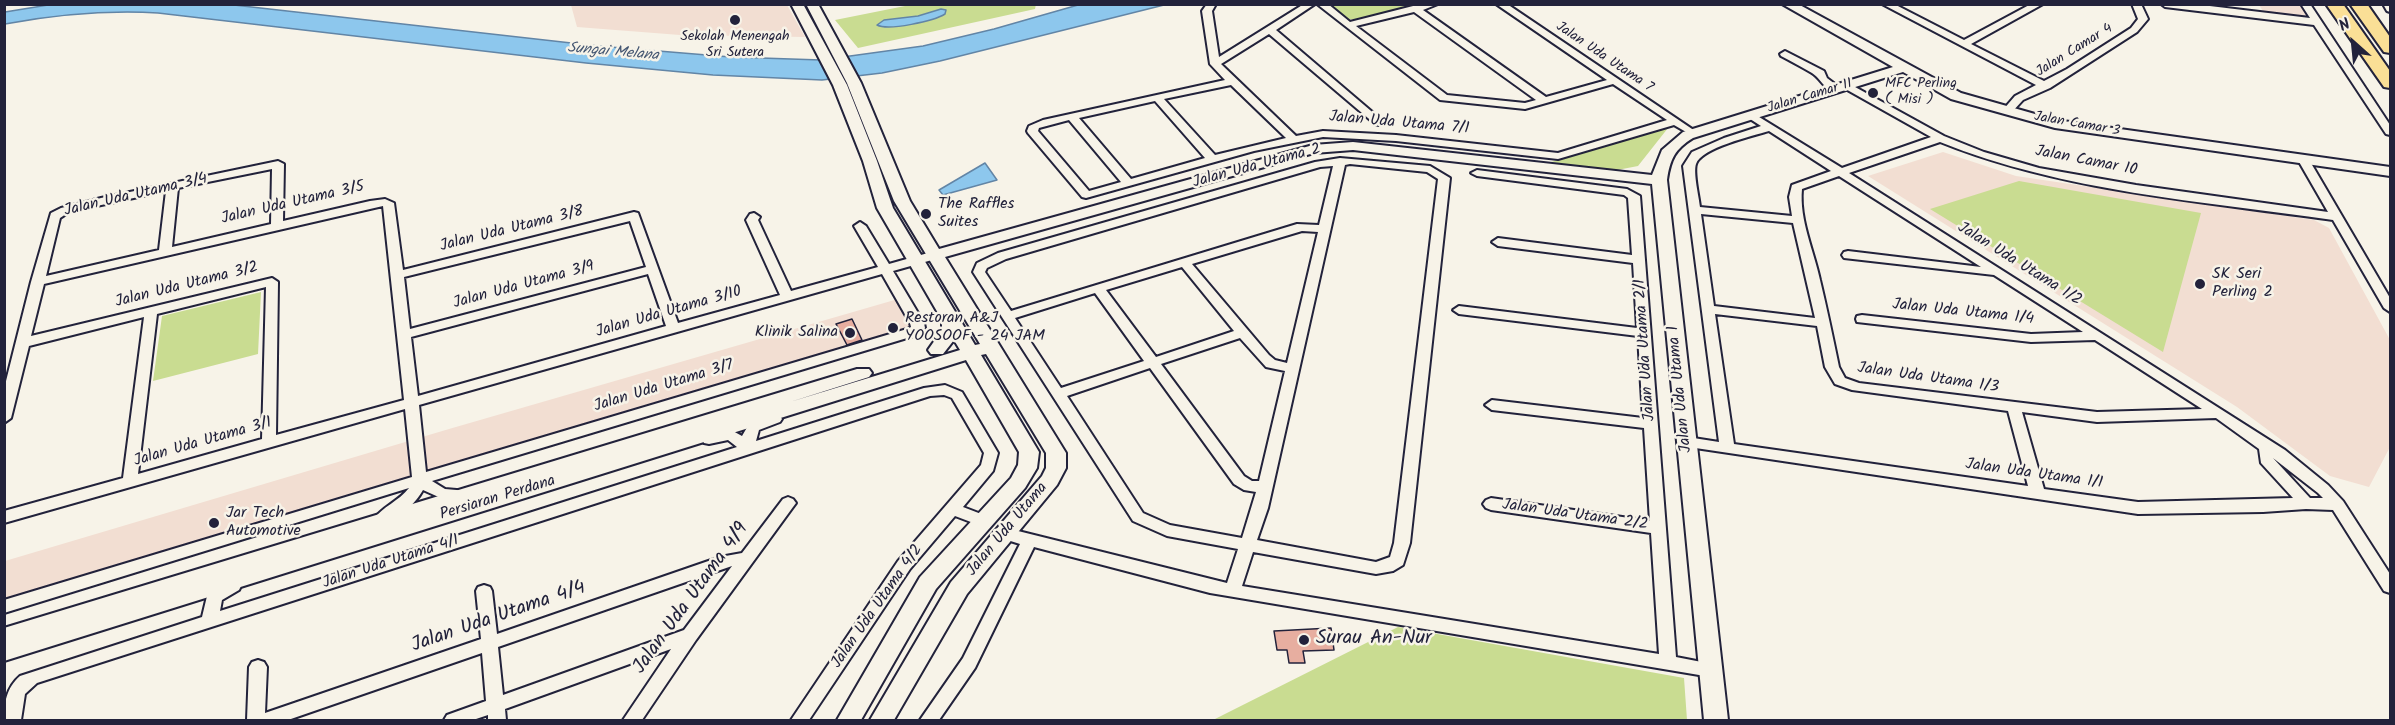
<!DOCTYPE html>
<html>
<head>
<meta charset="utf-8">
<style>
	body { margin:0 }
	#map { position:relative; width:2395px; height:725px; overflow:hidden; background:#f7f3e8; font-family:Kalam,sans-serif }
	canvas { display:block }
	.frame { position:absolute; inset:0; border:6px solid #22223b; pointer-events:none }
	.north { position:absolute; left:2323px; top:12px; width:60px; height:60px; -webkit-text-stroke:4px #f7f3e8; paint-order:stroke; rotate:333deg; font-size:16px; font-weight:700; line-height:24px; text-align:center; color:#22223b }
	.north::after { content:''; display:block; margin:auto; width:21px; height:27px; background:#22223b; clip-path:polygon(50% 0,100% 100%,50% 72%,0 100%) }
</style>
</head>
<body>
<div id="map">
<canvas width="2395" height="725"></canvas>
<div class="frame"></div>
<div class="north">N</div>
</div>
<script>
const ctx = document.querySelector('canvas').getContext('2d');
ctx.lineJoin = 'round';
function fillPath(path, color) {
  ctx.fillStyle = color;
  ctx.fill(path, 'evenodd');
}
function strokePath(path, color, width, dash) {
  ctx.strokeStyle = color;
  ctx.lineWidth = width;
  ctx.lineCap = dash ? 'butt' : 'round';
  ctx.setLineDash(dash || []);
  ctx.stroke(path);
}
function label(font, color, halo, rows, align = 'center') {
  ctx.font = font + ' Kalam,sans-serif';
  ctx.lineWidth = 5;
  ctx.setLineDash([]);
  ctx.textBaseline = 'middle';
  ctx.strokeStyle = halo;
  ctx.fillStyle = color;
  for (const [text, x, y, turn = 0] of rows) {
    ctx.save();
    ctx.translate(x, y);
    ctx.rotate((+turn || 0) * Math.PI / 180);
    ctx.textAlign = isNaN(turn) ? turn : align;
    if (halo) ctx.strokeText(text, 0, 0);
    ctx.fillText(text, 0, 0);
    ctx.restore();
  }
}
fillPath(new Path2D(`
	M571 5H787L805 37 680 35 577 27Z
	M2259 5H2309L2319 21 2265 14Z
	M1943 152 2016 176 2314 220 2329 228 2390 340V447L2369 487 2330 476 2237 407 1868 176Z
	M898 299 913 328 5 603V561L449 429Z`), '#f2ded2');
fillPath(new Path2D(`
	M1036 4 1035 9 858 48 835 20 910 5Z
	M1330 5H1421L1357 20 1348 19Z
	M1668 128 1638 166 1612 171 1551 162Z
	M2019 181 2201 213 2163 352 1930 209Z
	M261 292 258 354 153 381 162 316Z
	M1398 627 1684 678 1687 720H1213Z`), '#c9dc91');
const water = new Path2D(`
	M225 4 598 46 731 57 821 60 923 46 994 29 1078 5H1164L940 61 882 73 822 80 713 75 586 63 158 13C107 10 54 15 5 24V12L48 5Z
	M941 9 946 10 945 14C934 21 889 31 877 25L884 20 918 16Z
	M985 163 997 180 943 195 939 190Z`);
fillPath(water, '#8dc7ed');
strokePath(water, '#6285a6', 1.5);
const building = new Path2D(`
	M852 319 862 340 847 345 836 324Z
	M1331 628 1334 650 1303 651 1305 663H1289L1287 650H1277L1274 631Z`);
fillPath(building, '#e7aea0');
strokePath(building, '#22223b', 1.5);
const street = new Path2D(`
	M1207 4H1216L1212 11 1219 57 1304 4H1315L1276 30 1384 122 1379 125 1375 124 1269 34 1221 64 1296 136 1323 131 1396 135 1558 153 1667 120 1613 84 1525 109 1440 100 1317 4H1328L1350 22 1421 4H1438L1423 10 1546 97 1607 80 1496 4H1507L1698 133 1693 136 1674 125 1558 159 1396 141 1323 137 1254 151 1086 198 1082 197 1028 133 1027 131 1029 126 1043 120 1225 80 1210 64 1202 11ZM1414 12 1536 100 1525 103 1447 95 1356 26ZM1231 85 1286 138 1215 155 1164 99ZM1155 101 1205 158 1131 179 1079 118ZM1069 120 1121 182 1089 191 1038 131 1039 128Z
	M1882 4H1894L1964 40 2031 4H2043L1971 44 2044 81 2067 69 2131 28 2138 19 2132 4H2141L2148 19 2137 32 2050 88 2023 100 2011 113 2007 114 2002 111 2015 96 2036 85Z
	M2161 4H2193L2310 18 2301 4H2310L2390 125V135L2386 134 2314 25 2165 7Z
	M2383 4H2390V12L2387 11Z
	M1785 51 1824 71 1827 78 1839 87V91C1825 93 1822 79 1812 73 1802 67 1792 62 1781 56L1780 54Z
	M1846 82 1944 136 1984 152 2039 168 2136 185 2328 212 2298 160 2300 158H2308L2390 298V312L2384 308 2333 220C2201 201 2064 192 1940 142L1849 173 2285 450 2328 485 2343 501 2390 574V593L2384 591 2333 510 2306 509 2263 512 2138 514 1682 446 1680 442 1682 438 1687 437 1719 442 1683 166 1692 152 1724 138 1761 126 1747 117 1746 115 1751 112 1842 168 1931 137 1842 87V83ZM1769 131 1831 171 1792 185 1789 197 1792 216 1700 207C1699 197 1693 173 1696 164 1701 148 1752 136 1769 131ZM1839 176 1981 267 1848 251 1844 252 1842 255 1844 258 1994 275 2083 332 2031 334 1862 315 1857 316 1856 319 1857 322 2031 342 2095 340 2202 409 2097 412 1859 383 1845 378 1839 367C1833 338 1827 309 1820 280 1814 251 1799 220 1802 189ZM1701 214 1793 223 1815 318 1714 306ZM1715 314 1817 326 1825 367 1835 384 1852 390 2008 411 2028 486 1734 444ZM2022 412 2097 422 2216 418 2259 449 2261 463 2293 498 2138 502 2044 489ZM2273 458 2318 493 2323 498H2310Z
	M1340 158 1430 166 1450 178 1410 543 1403 565 1393 571 1376 574 1253 552 1242 586 1659 654 1651 533 1491 510 1486 508 1483 504 1486 500 1491 498 1650 521 1644 428 1492 410 1485 405 1492 400 1643 418 1638 336 1459 314 1453 310 1459 306 1637 328 1633 263 1498 246 1492 242 1498 238 1632 255 1628 198 1624 195 1477 176 1471 173 1477 170 1627 189 1640 196 1676 657 1717 665 1720 670 1717 675 1711 677 1210 593 1034 547 975 668 939 720H920L963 658 1020 544 1001 538 998 534 1001 530 1006 528 1227 583 1238 549 1167 536 1133 521 973 272 977 263 998 253 1315 162ZM1350 164 1427 172 1438 179 1394 543 1390 557 1376 562 1257 540 1268 508 1345 165ZM1333 166 1319 225 1297 224 1011 311 985 272 987 268 1006 259 1320 167ZM1302 231 1318 232 1287 363 1275 360 1269 355 1192 264ZM1182 267 1234 331 1156 357 1106 290ZM1095 293 1144 361 1061 388 1015 318ZM1240 338 1266 367 1285 371 1259 481H1252L1244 476 1161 364ZM1150 368 1234 484 1244 490 1256 492 1242 538 1170 525 1143 513 1067 396Z
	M278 161 284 164 283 221 370 201 385 199 394 203 403 270 634 212 638 213 678 323 780 295 746 220 750 214 754 213 760 217 758 220 791 291 878 267 854 226 860 222 866 226 889 264 935 251 941 255 939 258 893 271 924 323 925 328 917 335 432 481 445 489 468 491 471 495 468 499H443L423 490C416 503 392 528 377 523L374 519C382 507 399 501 409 488L4 613V600L412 477 405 409 4 523V511L123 478 144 317 29 346 11 418 4 423V389L31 282 51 213 61 208 101 198ZM272 169 271 224 172 247 178 188ZM166 191 159 250 46 276 60 218 69 212ZM383 206 404 400 276 435 278 282 272 278 31 336 44 284ZM630 221 646 267 410 329 404 277ZM648 274 666 326 418 396 411 337ZM882 274 910 323 911 327 907 329 426 472 419 405ZM266 287 262 439 138 474 157 314Z
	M945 385 962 392 998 453 993 471 963 507 989 517 992 521 989 525 984 527 955 516 910 569 809 720H791L898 561 981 465 984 453 952 398 944 395 930 396 37 683 25 694 21 720H4C4 704 6 688 20 676L202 617 208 592C218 587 228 578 239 582L241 586 239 590 222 600 220 611 737 447 728 440 709 444 704 443 702 439 704 435 731 430 742 436 749 424 775 414 780 416 782 419 780 422 759 430 756 441 924 388Z
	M788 497 793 499 796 503 793 507 696 640 642 720H623L671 649 505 709 506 720H488V715L473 720H444L447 715 486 701 482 653 288 720H247L249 667 252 662 258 660 264 662 267 667 265 713 481 639 476 591 478 587 484 585 490 587 492 591 497 634 720 557 742 553 783 499ZM732 566 684 630 503 695 498 647Z`);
const secondary = new Path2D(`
	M791 4H803L847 85 877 161 893 208 975 345 980 344 894 201 847 83 806 4H818L861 83 910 201 939 249 1313 145 1353 142 1652 175 1662 150 1683 132 1893 67 1782 4H1798L1961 93 2056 120 2390 167V176L2055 128 1951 99 1903 72 1693 138C1675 149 1670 159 1667 180L1728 720H1704L1652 184 1353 150 1314 153 945 257 1066 453V468L1057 485 967 594 894 720H870L951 582 1042 476 1046 468V453L986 354 981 355 1039 452 1037 468 1025 488 936 589 861 720H837L920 577 1011 478 1018 465 1019 452 966 360 4 661V628L857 369H869L872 373 869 377 790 402 960 350 954 340 943 354H931L928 350 942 330V320L877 208 863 161 833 85Z`);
const highway = new Path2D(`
	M2326 4H2343L2390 71V88L2384 87Z
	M2350 4H2367L2390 37V53L2384 52Z`);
strokePath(street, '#22223b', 4);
strokePath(secondary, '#22223b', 4);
strokePath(highway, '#22223b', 4);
fillPath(street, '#f7f3e8');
fillPath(secondary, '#f7f3e8');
fillPath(highway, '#fadf96');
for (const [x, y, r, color] of [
	[735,20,6,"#22223b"],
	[1873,93,6,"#22223b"],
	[926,214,6,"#22223b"],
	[2200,284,6,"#22223b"],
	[893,328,6,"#22223b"],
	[850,333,6,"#22223b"],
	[214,523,6,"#22223b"],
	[1304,640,6,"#22223b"]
]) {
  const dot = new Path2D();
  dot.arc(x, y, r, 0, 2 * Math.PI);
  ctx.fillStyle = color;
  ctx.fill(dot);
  strokePath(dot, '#f7f3e8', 2);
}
label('14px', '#22223b', '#f7f3e8', [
	["Sekolah Menengah",735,38],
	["Sri Sutera",735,54],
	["MFC Perling",1885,85,"left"],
	["( Misi )",1885,101,"left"]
]);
label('14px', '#22223b', '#f7f3e8', [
	["Jalan Camar 4",2075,51,-32],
	["Jalan Uda Utama 7",1604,58,34],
	["Jalan Camar 11",1810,97,-17],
	["Jalan Camar 3",2077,125,10]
]);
label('italic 15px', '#425470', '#f7f3e8', [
	["Sungai Melana",613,53,5]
]);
label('16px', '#22223b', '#f7f3e8', [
	["Jalan Uda Utama 7/1",1399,124,5],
	["Jalan Camar 10",2086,162,11],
	["Jalan Uda Utama 2",1257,167,-15],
	["Jalan Uda Utama 3/4",136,196,-13],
	["Jalan Uda Utama 3/5",293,204,-13],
	["Jalan Uda Utama 3/8",512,230,-14],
	["Jalan Uda Utama 1/2",2019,265,32],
	["Jalan Uda Utama 3/2",187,286,-14],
	["Jalan Uda Utama 3/9",524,286,-15],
	["Jalan Uda Utama 3/10",669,313,-16],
	["Jalan Uda Utama 1/4",1963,313,6],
	["Jalan Uda Utama 2/1",1646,350,-94],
	["Jalan Uda Utama 1/3",1928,379,8],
	["Jalan Uda Utama 3/7",664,387,-17],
	["Jalan Uda Utama 1",1681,389,-96],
	["Jalan Uda Utama 3/1",203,443,-16],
	["Jalan Uda Utama 1/1",2034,475,8],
	["Persiaran Perdana",498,499,-17],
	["Jalan Uda Utama 2/2",1575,516,8],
	["Jalan Uda Utama",1008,530,-50],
	["Jalan Uda Utama 4/1",391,563,-18],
	["Jalan Uda Utama 4/2",878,607,-55]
]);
label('16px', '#22223b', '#f7f3e8', [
	["The Raffles",938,205],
	["Suites",938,223],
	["SK Seri",2212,275],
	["Perling 2",2212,293],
	["Restoran A&J",905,319],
	["YOOSOOF - 24 JAM",905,337],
	["Klinik Salina",838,333,"right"],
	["Jar Tech",226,514],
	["Automotive",226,532]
], 'left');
label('20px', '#22223b', '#f7f3e8', [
	["Jalan Uda Utama 4/9",692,599,-54],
	["Jalan Uda Utama 4/4",499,618,-19]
]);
label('20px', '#22223b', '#f7f3e8', [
	["Surau An-Nur",1316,640]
], 'left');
</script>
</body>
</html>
